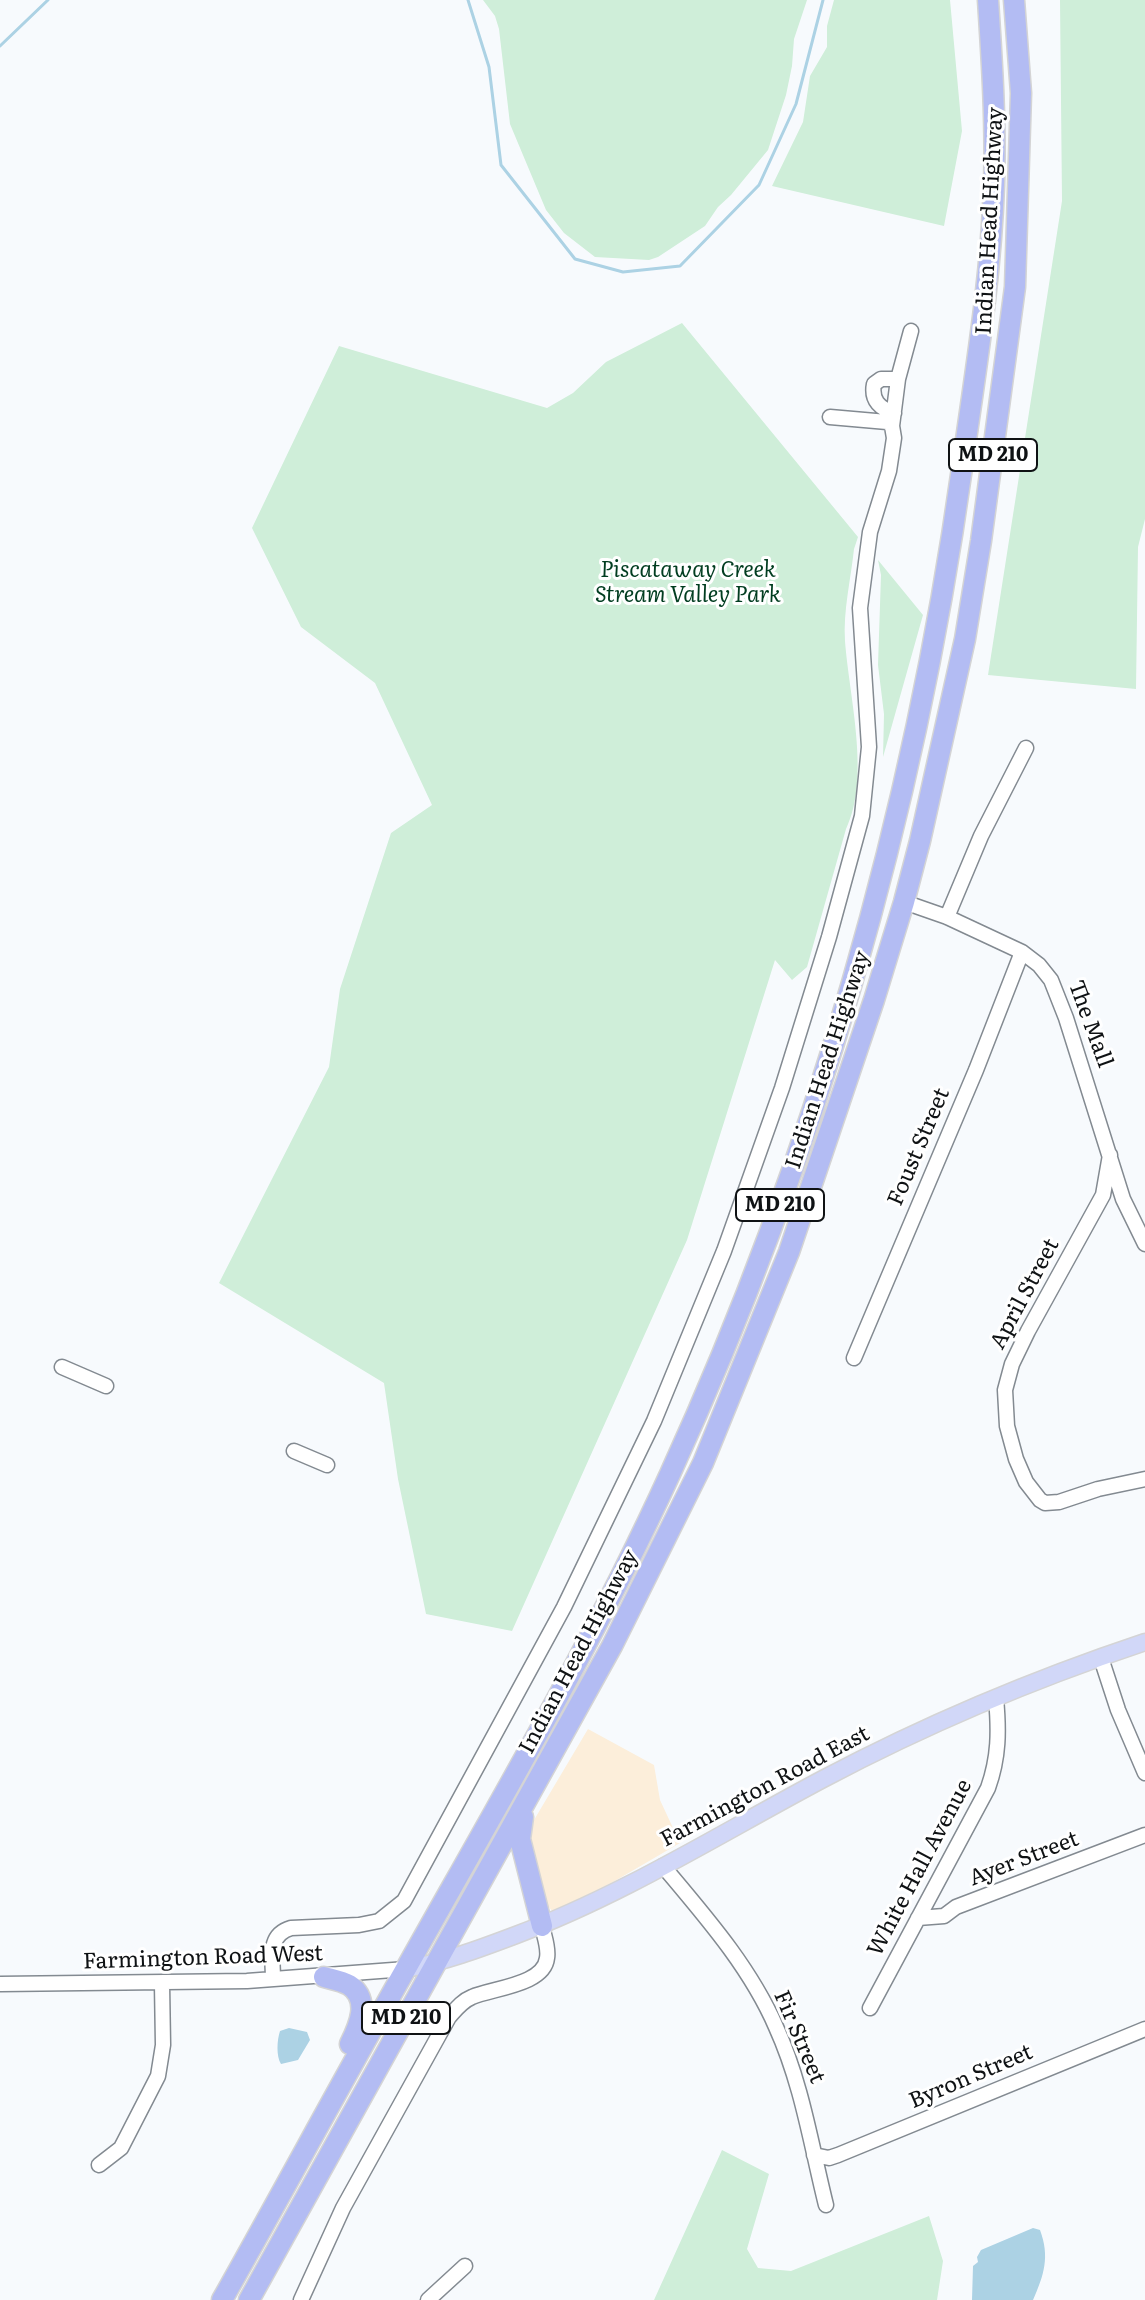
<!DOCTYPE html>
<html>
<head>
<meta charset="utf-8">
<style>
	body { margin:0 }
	canvas { display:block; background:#f7fafd }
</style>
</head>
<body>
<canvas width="1145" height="2300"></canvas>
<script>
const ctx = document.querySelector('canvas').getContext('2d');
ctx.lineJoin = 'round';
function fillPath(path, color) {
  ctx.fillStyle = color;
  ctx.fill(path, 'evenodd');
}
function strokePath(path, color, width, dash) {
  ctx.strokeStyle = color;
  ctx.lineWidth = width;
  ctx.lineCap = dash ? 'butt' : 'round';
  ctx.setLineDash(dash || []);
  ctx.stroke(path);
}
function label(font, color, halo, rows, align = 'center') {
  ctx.font = font + ' Literata,serif';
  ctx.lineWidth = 6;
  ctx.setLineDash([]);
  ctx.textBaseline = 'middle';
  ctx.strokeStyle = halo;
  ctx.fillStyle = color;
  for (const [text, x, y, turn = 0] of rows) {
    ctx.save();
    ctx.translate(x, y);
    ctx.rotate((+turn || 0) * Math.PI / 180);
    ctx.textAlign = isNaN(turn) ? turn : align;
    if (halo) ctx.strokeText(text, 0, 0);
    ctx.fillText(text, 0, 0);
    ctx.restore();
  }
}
fillPath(new Path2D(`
	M588 1729 654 1765 660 1800 680 1843 613 1882 553 1912 543 1900 528 1844 534 1820Z`), '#fceeda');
fillPath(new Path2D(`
	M483 0H807L794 39 792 66 786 95 768 150 731 195 718 207 705 226 658 257 649 260 595 257 564 233 546 210 510 124 499 29 495 16Z
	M834 0H950L962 131 944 226 772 186 803 122 810 76 827 47V26Z
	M1060 0H1145V519L1138 547 1136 689 988 675 1062 201Z
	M682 323 858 537 854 549C851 578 843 611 845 641 849 696 871 778 846 829L807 967 792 980 775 960 687 1240 512 1631 426 1614 398 1479 384 1383 219 1283 329 1067 340 989 391 833 432 805 375 683 301 627 252 528 339 346 547 408 573 393 606 362Z
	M878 560 923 615 883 757 884 714 878 665 881 575Z
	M722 2150 769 2174 747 2249 758 2268 791 2271 929 2216 943 2261 937 2300H654Z`), '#cfeed9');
fillPath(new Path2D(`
	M289 2028 307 2032 310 2040 298 2060 281 2064C276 2056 277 2040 280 2031Z
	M1033 2228 1040 2230C1050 2257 1044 2275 1033 2300H972L973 2266 978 2262 977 2257 981 2250Z`), '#acd2e4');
strokePath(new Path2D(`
	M468 0 489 67 501 165 575 259 623 272 680 266 759 185 796 104 823 0
	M0 46 48 0`), '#acd2e4', 3);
const minor = new Path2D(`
	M894 413C879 408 871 400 874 384L881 379H898
	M830 417 887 422 892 426
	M904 902 947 917 1022 952 1039 965 1051 980 1066 1018 1123 1199 1145 1244
	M947 917 981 836 1026 748
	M1110 1155 1103 1195 1028 1331 1012 1364 1005 1390 1007 1426 1016 1459 1026 1482 1040 1500 1045 1503 1059 1502 1098 1489 1145 1479
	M854 1358 976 1070 1022 952
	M62 1367 106 1386
	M294 1451 327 1465
	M1101 1658 1118 1710 1145 1773
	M663 1866C705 1916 750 1967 776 2027 802 2084 811 2145 826 2205
	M918 1918 944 1916 956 1907 1145 1835
	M273 1979C273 1958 267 1935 291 1928L359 1925 379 1921 404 1901 564 1607 654 1421 724 1251 782 1088 829 937 862 816 869 747 860 608 870 532 889 471 894 438 892 426 898 379 911 331
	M0 1984 247 1981 406 1969
	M870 2008 988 1788C999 1757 999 1731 996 1698
	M814 2155 829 2158 838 2155 1145 2029
	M99 2165 121 2148 158 2076 163 2045 162 1984
	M301 2300 343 2208 449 2017C456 2009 462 2001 472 1997 493 1988 544 1985 547 1958 549 1948 544 1936 542 1926
	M428 2300 465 2266`);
const major = new Path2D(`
	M406 1969C444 1962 479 1949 516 1935 623 1895 721 1833 823 1779 925 1725 1034 1679 1145 1642`);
const highway = new Path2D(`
	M523 1817 520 1839 542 1926
	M324 1977C331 1979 342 1981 349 1985 371 1999 359 2026 350 2044
	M222 2300C285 2188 345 2076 408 1965 499 1803 593 1643 670 1474 815 1157 914 813 962 468 975 374 991 280 994 185 996 123 992 62 988 0
	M249 2300 612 1646 703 1463 789 1252 874 1000 904 902 920 841 965 639 981 541 1015 287 1021 93 1014 0`);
strokePath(minor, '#838a91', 17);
strokePath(major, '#d4d4d5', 19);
strokePath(highway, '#d4d4d5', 23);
strokePath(minor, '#fff', 14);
strokePath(major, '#d1d7f8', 16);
strokePath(highway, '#b3bcf3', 20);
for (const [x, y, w] of [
	[993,455,88],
	[780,1205,88],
	[406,2018,88]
]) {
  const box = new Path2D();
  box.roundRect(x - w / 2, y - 16, w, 32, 6);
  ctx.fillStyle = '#fff';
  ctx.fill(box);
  strokePath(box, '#0f1214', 2);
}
label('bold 20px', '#0f1214', null, [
	["MD 210",993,455],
	["MD 210",780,1205],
	["MD 210",406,2018]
]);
label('22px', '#0f1214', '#fff', [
	["Indian Head Highway",990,221,-87],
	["The Mall",1090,1024,70],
	["Indian Head Highway",828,1060,-72],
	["Foust Street",919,1147,-67],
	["April Street",1025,1294,-62],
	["Indian Head Highway",579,1652,-62],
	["Farmington Road East",765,1787,-28],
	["Ayer Street",1024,1859,-21],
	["White Hall Avenue",920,1868,-62],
	["Farmington Road West",203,1958,-2],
	["Fir Street",799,2037,67],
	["Byron Street",971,2077,-23]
]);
label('italic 22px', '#013d20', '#fff', [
	["Piscataway Creek",688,571],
	["Stream Valley Park",688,596]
]);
</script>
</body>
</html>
